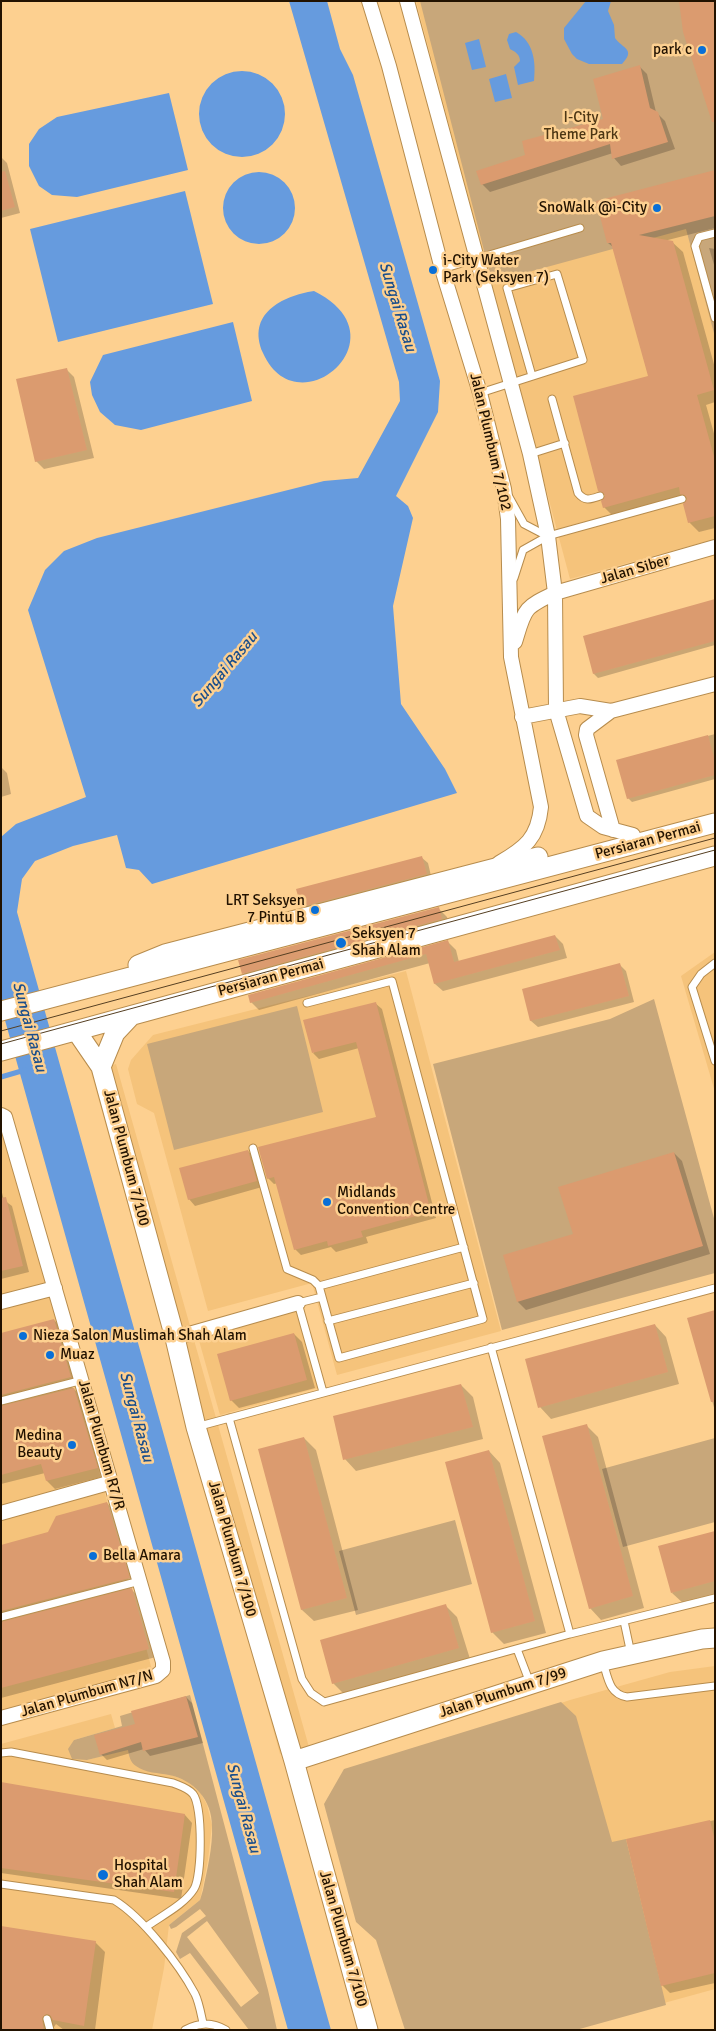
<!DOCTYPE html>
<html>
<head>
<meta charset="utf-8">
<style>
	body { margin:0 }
	#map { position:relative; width:716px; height:2031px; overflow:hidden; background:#fdd090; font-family:Signika,sans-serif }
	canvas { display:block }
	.frame { position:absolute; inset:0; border:2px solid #221200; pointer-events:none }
</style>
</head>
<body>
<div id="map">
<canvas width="716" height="2031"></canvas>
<div class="frame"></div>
</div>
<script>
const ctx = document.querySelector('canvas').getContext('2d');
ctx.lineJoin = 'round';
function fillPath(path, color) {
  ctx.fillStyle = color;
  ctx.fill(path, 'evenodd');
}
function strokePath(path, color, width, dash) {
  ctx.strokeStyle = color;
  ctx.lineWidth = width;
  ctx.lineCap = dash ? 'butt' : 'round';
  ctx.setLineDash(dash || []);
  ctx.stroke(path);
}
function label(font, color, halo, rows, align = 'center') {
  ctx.font = font + ' Signika,sans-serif';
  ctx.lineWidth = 5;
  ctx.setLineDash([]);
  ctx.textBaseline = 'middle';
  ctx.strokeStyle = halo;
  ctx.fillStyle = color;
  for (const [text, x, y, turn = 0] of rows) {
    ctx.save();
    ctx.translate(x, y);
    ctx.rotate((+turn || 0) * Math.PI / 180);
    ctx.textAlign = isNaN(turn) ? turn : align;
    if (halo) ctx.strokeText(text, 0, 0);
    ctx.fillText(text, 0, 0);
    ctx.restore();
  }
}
fillPath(new Path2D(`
	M416 1H715V539L570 579Z
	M715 952V1092L681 976Z
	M406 971 501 1331 337 1375 312 1283 208 1311 154 1113 137 1104 128 1069 131 1060 153 1035Z
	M116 1064 309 1747 280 1754 91 1072Z
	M1 1125 55 1306 152 1670 1 1712Z
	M296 1311 318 1388 220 1415 198 1337Z
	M715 1666V1989L566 2030 345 1776 570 1700 670 1672Z
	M111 1714 115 1728 74 1740 87 1760 128 1749 130 1759 187 1781 201 1793 207 1805 212 1825 208 1860 200 1900 169 1925 164 1968 152 2030H1V1744Z`), '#f5c37b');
fillPath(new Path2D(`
	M420 1H715V337L686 229 492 282Z
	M654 999 715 1222V1273L502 1330 433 1064 610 1019Z
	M297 1006 323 1112 174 1150 147 1044Z
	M715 1438V1522L623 1547 602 1469Z
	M455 1520 472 1584 356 1615 339 1551Z
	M190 1695 268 1990 277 2030H249L190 1953 180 1959 176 1952 182 1933 206 1916 200 1909 176 1927 171 1929 169 1925 200 1900 203 1890C207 1870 213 1847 212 1826 212 1800 194 1780 169 1775 159 1773 145 1773 136 1766 130 1762 129 1756 128 1750L87 1760 72 1759 68 1749 74 1740 122 1726 120 1716ZM207 1921 259 1993 241 2007 187 1937Z
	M561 1702 576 1716 612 1842 626 1839 666 2005 576 2030H405L376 1940 356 1922 324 1804 344 1769Z`), '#c8a77a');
fillPath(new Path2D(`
	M289 1H327L340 49 353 75 440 381 438 412 396 496 408 506 413 518 393 606 401 704 445 769 457 793 152 884 139 870 126 868 117 835 73 846 35 861 22 879 17 912 331 2030H288L1 1006V837L16 824 86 797 28 610 45 570 64 551 97 538 324 481 358 478 400 401 399 382Z
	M586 1H611L608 11 614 25 615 38C623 49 636 49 622 64H589L577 59 572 54 564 39V28Z
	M516 32C534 42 536 62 534 81L518 85 514 67 520 61C520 55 516 52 510 49L507 40 509 34Z
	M479 39 486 67 472 70 465 43Z
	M199 114a43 43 0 1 1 86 0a43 43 0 1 1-86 0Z
	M506 74 512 98 495 102 489 79Z
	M169 93 188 170 77 197 52 195 39 186 29 166V144L39 129 57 117Z
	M223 208a36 36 0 1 1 72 0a36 36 0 1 1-72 0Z
	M185 191 213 304 58 342 30 229Z
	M314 291C407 337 297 430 263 353 246 314 282 296 314 291Z
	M233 322 252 401 141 430 115 425 100 412 92 395 90 382 103 355Z`), '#669bde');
fillPath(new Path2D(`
	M639 66 647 74 656 112 665 121 675 149 621 166 614 158 613 153 490 192 482 184 527 156 605 119Z
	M1 157 7 163 20 213 1 218Z
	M715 171V228L664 241 672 242 683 252 715 368V402L706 405 715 437V528L699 532 689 522 686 498 614 517 604 507 606 496 600 490 649 377 613 247 608 243Z
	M709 248 715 249V268Z
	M66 369 74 377 94 458 44 469 36 461Z
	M715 600V645L598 678 594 674 584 637Z
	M715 734V779L632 802 628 798 618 761Z
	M1 767 7 773 11 794 1 797Z
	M421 857 428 863 432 880 308 913 302 906Z
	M439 909 447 917 450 927 251 981 243 973Z
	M555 936 563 944 567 958 443 991 435 984 430 963 259 1010 251 1002 448 942 456 950 459 962Z
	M620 965 626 971 634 1002 538 1027 531 1021 523 990Z
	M375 1003 382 1009 436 1218 366 1237 368 1243 336 1252 331 1247 301 1255 295 1249 278 1183 274 1184 268 1178 377 1117 359 1048 319 1059 313 1053Z
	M248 1151 254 1157 262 1187 195 1206 189 1199Z
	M674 1153 682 1161 710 1254 526 1310 518 1302 504 1256 575 1235Z
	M1 1189 4 1200 12 1206 29 1272 1 1279Z
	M715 1311V1411L689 1319Z
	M54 1320 62 1328 79 1386 72 1387 82 1397 105 1476 55 1489 47 1481 45 1473 1 1484V1334Z
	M655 1325 666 1337 679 1384 551 1419 540 1407Z
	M294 1334 302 1342 315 1388 239 1408 231 1400Z
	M461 1385 473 1397 483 1439 356 1471 345 1459Z
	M586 1425 598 1437 644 1608 601 1620 590 1608Z
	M304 1438 316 1450 358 1610 314 1621 302 1610Z
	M489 1451 500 1463 546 1633 504 1644 492 1632Z
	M107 1503 115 1511 137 1586 130 1588 140 1598 156 1657 1 1698V1547L49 1533Z
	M715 1532V1596L684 1604 672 1593Z
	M446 1606 457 1617 470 1659 345 1695 333 1683Z
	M186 1697 192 1703 203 1743 150 1756 144 1749 107 1760 101 1754 136 1725Z
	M1 1783 185 1815 192 1823 181 1899 1 1873Z
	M715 1820V1983L670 1993 662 1985 628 1840Z
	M95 1942 105 1952 95 2030H64L56 2024 52 2030H1Z`), '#0003');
strokePath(new Path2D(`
	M1 1077 25 1070`), '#669bde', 5);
fillPath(new Path2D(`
	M679 1H715V122H712L683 32Z
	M640 65 650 108 658 112 668 142 612 159 610 144 481 185 476 171 525 155 522 141 603 119 593 79Z
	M715 170V216L639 235 673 241 714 390 697 395 715 460V516L688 523 683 504 687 498 680 494 679 487 603 508 601 501 605 495 598 491 573 396 648 376 611 243H607L596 201Z
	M5 171 15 207 1 211V172Z
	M67 368 87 450 35 462 16 379Z
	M715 599V641L593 674 583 636Z
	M708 735 715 761V775L627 799 616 760Z
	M422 856 427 874 301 907 296 889Z
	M439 907 442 919 242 974 238 960Z
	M555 935 560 950 434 984 426 954 250 1003 248 995 448 940 454 962Z
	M620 963 629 996 530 1021 522 989Z
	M376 1002 431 1212 361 1231 363 1237 328 1246 327 1241 294 1250 274 1177 267 1179 258 1147 376 1117 356 1042 312 1053 303 1020Z
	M248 1150 257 1181 188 1200 179 1168Z
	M674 1152 703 1246 517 1302 503 1255 573 1234 558 1187Z
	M6 1197 23 1266 1 1271V1198Z
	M715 1310V1402H711L687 1318Z
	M54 1319 71 1377 1 1395V1333Z
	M655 1324 668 1372 538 1408 525 1359Z
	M294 1333 307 1380 230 1401 217 1354Z
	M461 1384 473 1427 343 1460 333 1416Z
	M74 1388 98 1468 46 1481 41 1464 1 1475V1406Z
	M587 1424 633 1596 589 1609 542 1436Z
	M304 1437 347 1598 301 1610 258 1449Z
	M489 1450 535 1621 491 1633 445 1462Z
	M107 1502 130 1578 1 1611V1545L48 1532 56 1516Z
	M715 1531V1581L671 1593 658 1546Z
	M132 1588 149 1649 1 1688V1622Z
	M446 1604 459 1648 332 1684 320 1640Z
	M186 1696 198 1737 143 1751 141 1742 100 1755 94 1735 135 1724 131 1711Z
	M1 1782 185 1814 174 1892 1 1868Z
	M710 1820 715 1841V1973L661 1986 626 1839Z
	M1 1926 96 1941 84 2026 53 2020 50 2015 46 2014 42 2018 44 2030H1Z`), '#db9b6f');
const lane = new Path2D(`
	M715 233 699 237 695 246 715 318
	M442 269 580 228
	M480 393 583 360 557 274 507 288 532 376
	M552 399 578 493C585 502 591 499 600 496
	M530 454 565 443
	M509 497 524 524 547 536
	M514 578 523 550 548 536 682 499
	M715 963 701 974 692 987 715 1061
	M253 1148 287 1269 313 1280 319 1286 339 1358 483 1319 392 981 307 1003
	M319 1286 464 1247
	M322 1297 298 1303 323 1392
	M328 1321 474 1283
	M491 1347 570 1634
	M1 1401 83 1380
	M229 1418 302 1679 311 1693 324 1702 570 1634 715 1598
	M196 1427 715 1288
	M1 1617 140 1581
	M624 1621 631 1654
	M517 1649 530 1683
	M603 1662C608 1678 609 1694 627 1697L715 1686
	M1 1753 11 1752 173 1783C180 1786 188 1788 193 1794 203 1807 202 1876 194 1889 184 1905 161 1916 146 1927
	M1 1884 114 1900C142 1917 179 1964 195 1994 199 2002 201 2014 203 2023
	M47 2019 50 2030
	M185 2030C199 2022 213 2022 226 2030`);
const street = new Path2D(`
	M369 1 389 66 442 269 480 393 504 489 508 519 511 657 541 807C538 838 525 848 499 863
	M407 1 530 454 548 536 555 593 556 710 587 816 603 827 633 835
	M515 642C525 609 523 608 555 593L715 547
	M522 717 580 706 611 711
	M613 830 586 735 587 729 611 711 715 684
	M1 1115 5 1117 163 1662V1670L156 1676 1 1718
	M1 1302 55 1288
	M175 1338 298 1303
	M1 1513 112 1482`);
const secondary = new Path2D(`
	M138 965 165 954 538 857
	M1 1011 715 823
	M77 1032 101 1067 175 1338 196 1427 294 1761 368 2030
	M1 1051 715 856
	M101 1067 115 1033 130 1017
	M294 1761 603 1661 702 1639 715 1638`);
strokePath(lane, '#b78c4d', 9);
strokePath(street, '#b78c4d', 16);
strokePath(secondary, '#b78c4d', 21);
strokePath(lane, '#fff', 7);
strokePath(street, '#fff', 14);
strokePath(secondary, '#fff', 19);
strokePath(new Path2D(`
	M1 1031 715 838
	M1 1044 715 850`), '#563f22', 1);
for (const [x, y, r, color] of [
	[702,50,5,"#096fd7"],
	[657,208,5,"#096fd7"],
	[433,270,5,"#096fd7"],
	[315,910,5,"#096fd7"],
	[341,943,6,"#096fd7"],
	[327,1202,5,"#096fd7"],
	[23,1336,5,"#096fd7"],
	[50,1355,5,"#096fd7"],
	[72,1445,5,"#096fd7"],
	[93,1556,5,"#096fd7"],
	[103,1875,6,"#096fd7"]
]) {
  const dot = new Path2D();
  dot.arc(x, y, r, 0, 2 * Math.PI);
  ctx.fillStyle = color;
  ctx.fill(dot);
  strokePath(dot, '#fdd090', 2);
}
label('15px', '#221200', '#fdd090', [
	["park c",692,50,"right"],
	["SnoWalk @i-City",647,208,"right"],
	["i-City Water",443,261],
	["Park (Seksyen 7)",443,278],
	["LRT Seksyen",305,901,"right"],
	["7 Pintu B",305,918,"right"],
	["Seksyen 7",352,934],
	["Shah Alam",352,951],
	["Midlands",337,1193],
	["Convention Centre",337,1210],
	["Nieza Salon Muslimah Shah Alam",33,1336],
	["Muaz",60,1355],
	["Medina",62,1436,"right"],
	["Beauty",62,1453,"right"],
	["Bella Amara",103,1556],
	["Hospital",114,1866],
	["Shah Alam",114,1883]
], 'left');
label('15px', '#4c3614', '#fdd090', [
	["I-City",581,118],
	["Theme Park",581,135]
]);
label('15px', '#221200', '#fdd090', [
	["Jalan Plumbum 7/102",490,442,77],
	["Jalan Siber",635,570,-16],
	["Persiaran Permai",648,841,-15],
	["Persiaran Permai",271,978,-15],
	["Jalan Plumbum 7/100",126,1158,75],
	["Jalan Plumbum R7/R",101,1445,74],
	["Jalan Plumbum 7/100",232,1549,74],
	["Jalan Plumbum 7/99",503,1693,-18],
	["Jalan Plumbum N7/N",87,1694,-16],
	["Jalan Plumbum 7/100",343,1939,74]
]);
label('italic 16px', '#1a4e8b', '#fdd090', [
	["Sungai Rasau",397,307,73],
	["Sungai Rasau",225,670,-50],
	["Sungai Rasau",29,1027,75],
	["Sungai Rasau",136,1417,75],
	["Sungai Rasau",243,1808,75]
]);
</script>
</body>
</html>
